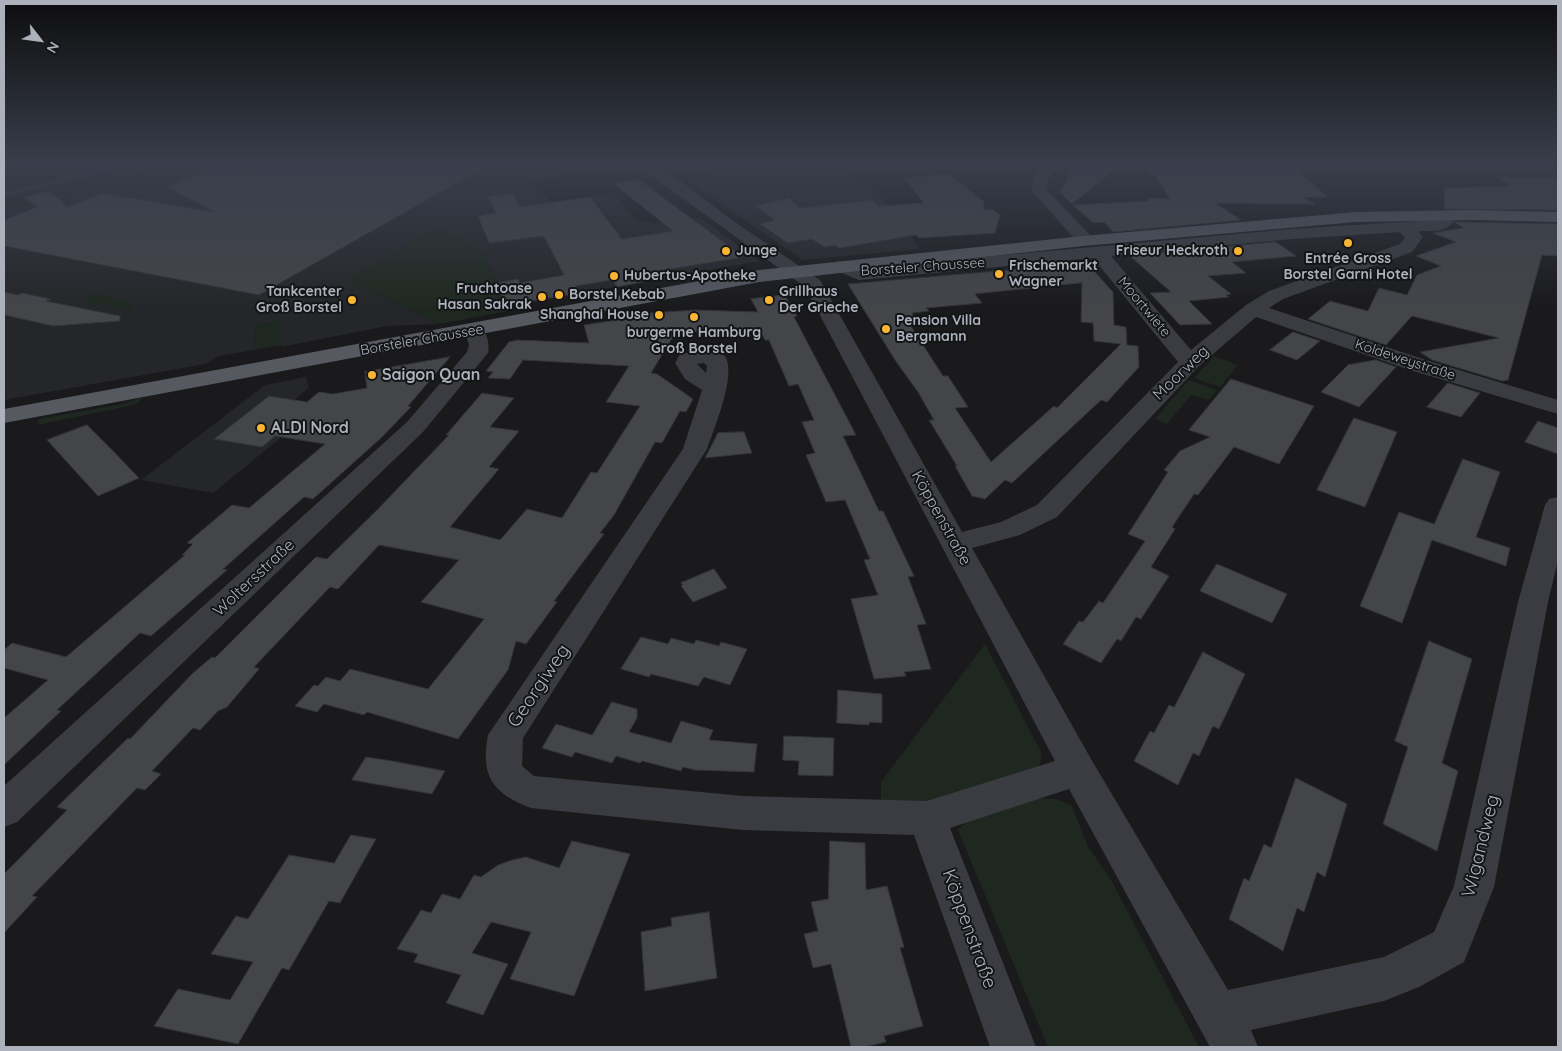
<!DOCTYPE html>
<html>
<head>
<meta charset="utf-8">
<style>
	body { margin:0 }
	#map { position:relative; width:1562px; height:1051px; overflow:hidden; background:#1a1a1c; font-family:Quicksand,sans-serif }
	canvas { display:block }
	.frame { position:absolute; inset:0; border:5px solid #acb1bc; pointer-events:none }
	.north { position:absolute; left:15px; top:15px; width:50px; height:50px; -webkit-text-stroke:4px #141517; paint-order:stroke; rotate:120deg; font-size:14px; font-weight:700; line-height:20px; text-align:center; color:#acb1bc }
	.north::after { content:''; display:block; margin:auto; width:18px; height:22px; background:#acb1bc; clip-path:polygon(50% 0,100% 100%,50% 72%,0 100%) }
</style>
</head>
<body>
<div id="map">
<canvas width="1562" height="1051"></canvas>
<div class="frame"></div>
<div class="north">N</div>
</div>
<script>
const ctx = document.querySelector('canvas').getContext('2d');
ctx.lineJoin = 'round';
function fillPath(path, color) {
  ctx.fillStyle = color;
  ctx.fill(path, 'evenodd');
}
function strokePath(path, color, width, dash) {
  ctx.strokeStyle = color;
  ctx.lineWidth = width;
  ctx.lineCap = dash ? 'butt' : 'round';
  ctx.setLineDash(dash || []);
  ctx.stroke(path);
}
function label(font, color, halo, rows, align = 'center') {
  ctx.font = font + ' Quicksand,sans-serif';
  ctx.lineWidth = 4;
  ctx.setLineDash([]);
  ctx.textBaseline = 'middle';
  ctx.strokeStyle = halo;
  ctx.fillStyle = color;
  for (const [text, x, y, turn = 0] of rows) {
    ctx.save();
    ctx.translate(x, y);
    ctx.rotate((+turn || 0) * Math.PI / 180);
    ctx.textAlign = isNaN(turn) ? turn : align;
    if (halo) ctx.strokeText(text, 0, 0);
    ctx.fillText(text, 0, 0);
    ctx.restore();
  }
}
fillPath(new Path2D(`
	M187 163H543L564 175 534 181 533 186 553 202 614 194 636 220 656 223 699 217 759 261 506 307 483 253 479 252 347 281 440 324 387 326 281 347V321L256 325 253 350 219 356 205 364 4 400V210Z
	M766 163H834L879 195 920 249 803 260 687 180Z
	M306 377 309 388 294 400 299 423 213 493 141 480 265 385Z`), '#252629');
fillPath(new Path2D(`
	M4 163H187L4 210Z
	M438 226 483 252 507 311 440 324 347 281Z
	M95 294 129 302 132 305 130 310 87 302 83 297Z
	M281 321V345L253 350 256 325Z
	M1214 356 1238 365 1220 387 1194 378Z
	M1189 380 1217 390 1209 400 1191 395 1167 424 1155 419Z
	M142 397 138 403 124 407 37 425 39 419 123 404Z
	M985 644 1042 754 1039 769 927 805 881 801V782Z
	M1033 798 1056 799 1072 806 1088 847 1110 878 1199 1047H1048L958 830 971 818Z`), '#1f2820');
fillPath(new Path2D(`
	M124 163H138L4 197V193Z`), '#2e3941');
const building = new Path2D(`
	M247 163H492L259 295 4 246V220L37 207 24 197 49 191 68 207 102 193 214 212 167 187 222 164 247 168Z
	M1085 163 1118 167 1072 204 1060 192 1070 174Z
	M1139 163H1291L1327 197H1302L1315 204 1215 203 1241 220 1113 232 1104 222 1093 223 1073 205 1148 201 1149 198 1170 199 1156 177Z
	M950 174 984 202 983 210 992 209 1000 215 995 233 919 238 916 235 839 248 835 245 825 247 812 239 788 243 760 224 775 220 755 206 789 198 799 208 873 200 878 206 924 203 904 178Z
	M1496 177 1558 178V210L1445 209 1444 188 1511 186Z
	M638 179 741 255 737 256 738 258 646 273 651 280 617 287 612 280 576 286 579 293 506 305 496 283 518 279 520 283 564 275 544 236 489 243 478 216 496 213 488 197 513 193 520 207 590 197 622 239 673 231 614 184Z
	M1455 222 1558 224V256L1542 255 1508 380 1502 381 1432 360 1420 352 1499 338 1412 316 1386 345 1308 319 1330 301 1368 311 1379 288 1407 295 1417 275 1441 266 1416 256 1456 242 1433 233 1463 228Z
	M1276 242 1296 256 1232 262 1246 273 1208 276 1231 294 1226 295 1229 297 1189 301 1212 324 1180 325 1150 293 1171 292 1130 256Z
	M1082 261H1085L1113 292 1114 325 1126 327 1127 345 1138 346 1139 367 1107 402 1101 400 1012 483 1005 480 985 499 972 496 955 466H957L929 420H934L918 392 895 360 848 284 1044 267 1042 265 1073 262 1082 264ZM1082 283 1081 322 1093 323 1094 341 1121 344 1057 408 1054 406 991 462 955 408 968 407 948 376H943L907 320 916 319 912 313 929 311 926 308 982 303 975 294Z
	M4 292 18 295 22 293 51 299 46 301 120 316V321L53 326 4 315Z
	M785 295 797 316 794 317 856 435 843 436 879 511H883L914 576 908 577 926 624 917 625 931 669 904 672 906 676 874 679 851 599 878 595 864 560 870 559 845 500 826 502 806 455 815 453 802 422 814 420 798 384 789 386 769 340H765L763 336 673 330 672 338 651 373 657 374 693 399 686 412 680 411 662 443 655 442 614 515 600 533 604 534 554 601 557 602 526 644 516 641 508 670 458 739 367 712 364 715 324 704 317 712 295 706 314 685 318 686 326 677 340 681 350 669 428 689 484 619 421 602 459 560 379 545 338 589 330 587 254 667 259 669 227 707 218 711 200 730 193 728 152 771 161 774 145 790 137 788 32 896 37 897 4 933V874L67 810 57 807 128 738 130 739 193 673 212 657 215 658 316 557 327 559 376 511 449 435H446L482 393 514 398 490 427 519 431 489 467 499 469 450 527 500 540 527 509 562 518 591 472 597 473 640 406 606 402 629 366 523 360 510 379 488 378 493 372 486 371 509 342 517 340 589 343 584 325 637 317 635 314 695 310 758 312 751 299Z
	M1293 332 1320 341 1297 360 1270 350Z
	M450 357 408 406 411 407 381 438 313 499 304 497 223 569 227 570 151 636 140 633 57 710 61 711 4 765V718L48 680 4 668V650L12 643 66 657 185 555H182L193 544 187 543 232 505 249 508 325 444 275 436 262 447 214 439 269 396 307 402 319 392 333 394 367 388 365 372Z
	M1376 360 1396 367 1359 407 1321 392 1348 365Z
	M1231 379 1314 406 1279 464 1234 447 1198 495 1194 494 1172 527 1175 529 1151 567 1169 576 1141 619 1136 617 1121 641 1117 639 1101 663 1063 644 1079 621 1083 622 1099 601 1103 603 1145 541 1128 534 1168 472 1164 470 1180 451 1210 437 1189 430Z
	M1448 383 1480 393 1461 417 1427 407Z
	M1354 418 1397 432 1365 507 1317 490Z
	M1538 421 1558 428V454L1525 442Z
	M87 425 113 451 139 478 98 496 47 440Z
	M744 432 752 453 705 458 718 433Z
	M1463 459 1500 472 1476 537 1510 548 1506 566 1432 540 1402 623 1360 606 1399 512 1434 524Z
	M1217 564 1287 594 1272 623 1200 591Z
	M714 569 727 588 693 602 681 586 683 585 681 583Z
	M641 637 668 644 671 638 694 644 696 640 719 646 721 642 747 649 730 685 704 677 698 686 651 674 649 677 621 669Z
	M1429 641 1472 659 1442 763 1458 771 1437 851 1383 824 1408 747 1395 741Z
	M1203 652 1245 674 1219 729 1213 726 1199 756 1193 753 1178 785 1134 761 1150 731 1154 733 1169 705 1174 707Z
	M838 690 882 694V723L869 722V725L837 723Z
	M612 702 637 709V718L629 732 671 743 681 721 713 730 709 740 757 744 754 772 695 770 683 767 681 771 642 761 640 763 616 756 612 763 575 752 572 757 542 748 556 724 592 735Z
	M784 736 834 738 833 776 798 775 799 761 783 760Z
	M366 757 392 761 445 771 432 794 352 780Z
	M1296 778 1347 804 1325 877 1317 872 1304 912 1297 908 1283 951 1229 919 1244 878 1249 881 1264 844 1271 848Z
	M351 835 376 839 340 903 329 901 289 970 282 968 238 1044 154 1026 178 989 230 1000 253 962 211 954 236 916 248 919 289 855 334 863Z
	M572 841 630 854 574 996 510 979 531 932 491 922 472 953 508 964 483 1015 446 1003 461 975 414 962 418 954 397 949 421 910 431 913 442 894 460 899 474 875 481 877 498 865 512 860 526 857 559 868Z
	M830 841 865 843 866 890 887 886 904 947 900 948 923 1026 884 1036 886 1042 864 1047H851L831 964 813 968 804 934 818 931 811 902 828 899Z
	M709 912 717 978 645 991 641 932 672 926 671 918Z`);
fillPath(building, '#444549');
strokePath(building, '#333438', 1);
fillPath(new Path2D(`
	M556 163H600C595 170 555 174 550 167Z
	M634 163H651L679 180 729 218 820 280 962 532 1001 522 1037 505 1178 362 1093 258 859 280 835 270 832 266 835 262 841 261 861 268 1292 229 1436 220 1434 215 1436 212H1448L1454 221C1446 233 1431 231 1418 231L1423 237 1412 252 1283 299 1269 308 1426 360 1558 400V414L1410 370 1256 317 1198 367 1057 517 1020 535 972 548 1091 759 1228 990 1384 957 1434 932 1454 886 1518 602 1545 505 1549 499 1558 497V560L1548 602 1494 887 1464 962 1419 987 1384 1001 1251 1030 1258 1047H1210L1069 789 950 828 1036 1047H990L914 835 743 830 531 808C493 794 480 776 488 735L683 449 702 390 685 379 675 363 680 354 707 350 725 356C737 374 714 429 707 449L523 738 522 766 534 776 743 796 927 801 1055 761 805 287ZM1400 232 1405 238 1400 244 1269 291 1246 305 1191 350 1111 256 1292 239ZM704 363 707 366 706 373 697 364Z
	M1048 163H1064L1048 178 1047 190 1092 237 1095 241 1092 245H1080L1032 191 1033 178Z
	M474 324 481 326C487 334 490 343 488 353L423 432 17 822 4 827V786L407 422 467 352 469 345 464 330 467 326Z`), '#3a3c41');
fillPath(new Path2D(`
	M1472 210 1558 212V222L1472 220 1356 222 1083 246 759 282 4 423V409L759 270 1083 236 1356 212Z`), '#565960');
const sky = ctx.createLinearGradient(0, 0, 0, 310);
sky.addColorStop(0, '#0e0e0f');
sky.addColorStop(0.53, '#383e4b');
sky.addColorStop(1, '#383e4b00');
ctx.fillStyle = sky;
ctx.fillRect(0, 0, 1562, 310);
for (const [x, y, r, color] of [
	[1348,243,5,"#fab533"],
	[726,251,5,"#fab533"],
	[1238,251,5,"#fab533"],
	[999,274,5,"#fab533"],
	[614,276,5,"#fab533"],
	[559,295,5,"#fab533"],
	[542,297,5,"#fab533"],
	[352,300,5,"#fab533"],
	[769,300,5,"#fab533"],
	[659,315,5,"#fab533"],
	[694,317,5,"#fab533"],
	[886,329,5,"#fab533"],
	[372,375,5,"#fab533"],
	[261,428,5,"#fab533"]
]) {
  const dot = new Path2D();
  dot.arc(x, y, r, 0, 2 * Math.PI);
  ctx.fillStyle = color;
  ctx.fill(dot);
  strokePath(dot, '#141517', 2);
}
label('bold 14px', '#acb1bc', '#141517', [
	["Junge",736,251],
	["Friseur Heckroth",1228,251,"right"],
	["Entrée Gross",1348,259,"center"],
	["Borstel Garni Hotel",1348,275,"center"],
	["Frischemarkt",1009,266],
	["Wagner",1009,282],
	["Hubertus-Apotheke",624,276],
	["Fruchtoase",532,289,"right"],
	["Hasan Sakrak",532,305,"right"],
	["Tankcenter",342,292,"right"],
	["Groß Borstel",342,308,"right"],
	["Grillhaus",779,292],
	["Der Grieche",779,308],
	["Borstel Kebab",569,295],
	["Shanghai House",649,315,"right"],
	["Pension Villa",896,321],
	["Bergmann",896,337],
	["burgerme Hamburg",694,333,"center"],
	["Groß Borstel",694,349,"center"]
], 'left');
label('14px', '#acb1bc', '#141517', [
	["Borsteler Chaussee",923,267,-4],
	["Moortwiete",1144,307,50],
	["Borsteler Chaussee",422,340,-10],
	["Koldeweystraße",1405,360,18]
]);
label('16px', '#acb1bc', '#141517', [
	["Moorweg",1181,373,-44],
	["Köppenstraße",941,518,61],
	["Woltersstraße",254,578,-43]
]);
label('bold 16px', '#acb1bc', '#141517', [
	["Saigon Quan",382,375],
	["ALDI Nord",271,428]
], 'left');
label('19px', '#acb1bc', '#141517', [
	["Georgiweg",539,686,-56],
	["Wigandweg",1481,846,-76],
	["Köppenstraße",969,929,70]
]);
</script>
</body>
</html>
